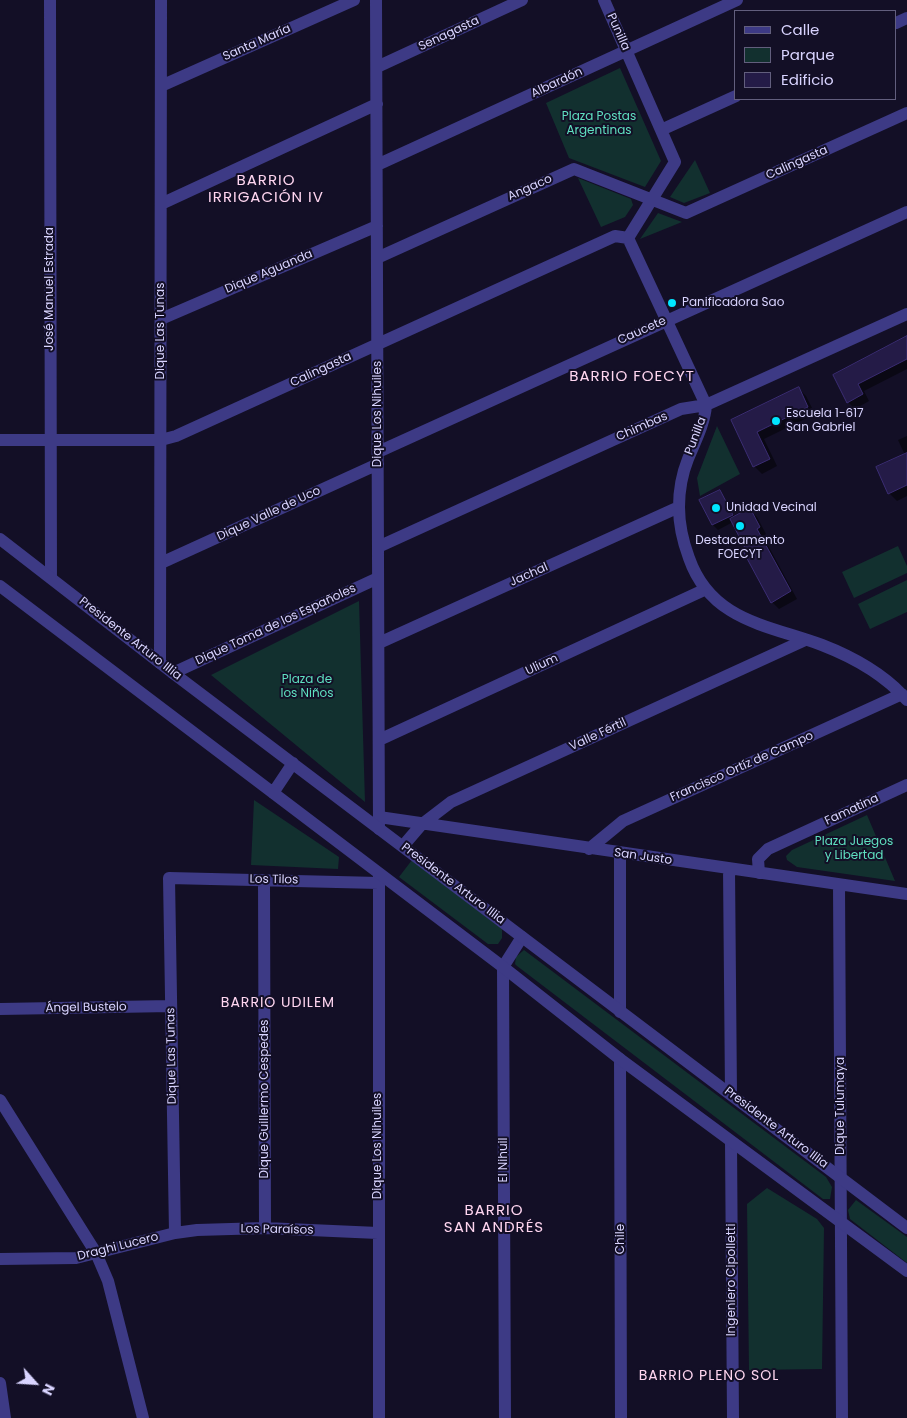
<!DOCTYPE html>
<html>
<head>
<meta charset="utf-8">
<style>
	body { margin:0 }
	#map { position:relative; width:907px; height:1418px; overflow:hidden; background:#130f26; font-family:Poppins,sans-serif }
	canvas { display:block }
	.legend { position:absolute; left:734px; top:10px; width:162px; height:90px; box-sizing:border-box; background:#130f26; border:1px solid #625e7d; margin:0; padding:6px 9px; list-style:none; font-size:15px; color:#d9d4ff }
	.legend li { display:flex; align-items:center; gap:10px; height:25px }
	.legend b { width:25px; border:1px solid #625e7d }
	.north { position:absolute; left:10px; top:1358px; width:50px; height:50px; -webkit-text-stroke:4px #130f26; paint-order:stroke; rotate:116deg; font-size:14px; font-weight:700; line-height:20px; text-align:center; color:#d9d4ff }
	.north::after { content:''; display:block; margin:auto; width:18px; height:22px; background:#d9d4ff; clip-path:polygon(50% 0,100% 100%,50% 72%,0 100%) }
</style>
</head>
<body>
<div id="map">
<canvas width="907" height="1418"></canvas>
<ul class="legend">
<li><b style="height:6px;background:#3d3a85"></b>Calle</li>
<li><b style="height:14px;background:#12302f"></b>Parque</li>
<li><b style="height:14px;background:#241b47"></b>Edificio</li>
</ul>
<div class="north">N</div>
</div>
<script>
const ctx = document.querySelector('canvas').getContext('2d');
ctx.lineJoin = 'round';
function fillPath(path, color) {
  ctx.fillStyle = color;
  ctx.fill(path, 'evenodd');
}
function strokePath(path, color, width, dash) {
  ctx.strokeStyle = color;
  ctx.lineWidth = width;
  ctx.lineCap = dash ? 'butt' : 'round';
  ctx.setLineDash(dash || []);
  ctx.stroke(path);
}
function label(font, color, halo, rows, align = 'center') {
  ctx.font = font + ' Poppins,sans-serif';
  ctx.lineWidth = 4;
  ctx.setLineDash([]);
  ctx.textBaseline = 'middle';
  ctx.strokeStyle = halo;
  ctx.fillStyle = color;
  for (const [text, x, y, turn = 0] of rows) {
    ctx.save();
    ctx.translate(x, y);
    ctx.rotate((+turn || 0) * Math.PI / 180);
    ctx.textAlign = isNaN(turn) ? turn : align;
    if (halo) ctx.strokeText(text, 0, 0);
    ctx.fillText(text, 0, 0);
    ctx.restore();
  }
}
fillPath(new Path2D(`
	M620 68 661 161 645 187 569 158 546 103Z
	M695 160 710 193 684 203 670 197Z
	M578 178 631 199 633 205 625 217 601 227Z
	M658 213 682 222 640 239Z
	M717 426 740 474 700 496 697 478Z
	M898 546 907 566V573L854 598 842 572Z
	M907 580V612L870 629 858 604Z
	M359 601 365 802 211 675Z
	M254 800 339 857 338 869 251 865Z
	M867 815 895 881 797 867 787 860 786 856 792 850Z
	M412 860 502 929V938L498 944H488L399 877Z
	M524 950 826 1177 832 1187 830 1199H823L517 966 515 964 516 957Z
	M767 1188 817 1219 824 1228 822 1369 749 1370 747 1204Z
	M856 1200 907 1237V1263L850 1219 848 1210Z`), '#12302f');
fillPath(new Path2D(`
	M907 338V369L864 391 869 401 855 409 848 402 834 375Z
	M799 389 806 396 815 414 764 439 777 466 762 474 754 466 732 421Z
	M907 436V496L897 501 889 493 905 455 898 440Z
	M719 491 735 517 750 510 757 517 766 534 763 536 797 599 779 609 772 602 733 522 718 530 713 525 701 501Z`), '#0007');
const building = new Path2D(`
	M907 336V359L858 384 863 394 847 403 833 375Z
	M799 387 808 407 757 432 770 459 753 467 731 420Z
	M907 453V485L888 494 876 467Z
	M720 490 733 515 712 525 699 500Z
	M750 508 760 527 757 529 791 591 771 603 743 551 746 550 730 519Z`);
fillPath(building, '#241b47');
strokePath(building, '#3b2d73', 1);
strokePath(new Path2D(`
	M50 0 51 578
	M376 0 379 829
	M604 0 675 162 628 238 706 405C705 423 695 442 688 459 682 474 679 490 679 507 679 524 683 542 689 558 711 621 768 625 822 645 853 657 885 675 907 700
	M896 23 907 18
	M377 67 522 0
	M161 86 354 0
	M661 130 736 96
	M377 165 737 0
	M161 204 377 104
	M377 258 574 169 686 213 907 113
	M161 319 377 226
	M0 440H161L176 436 615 236 628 238
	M378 452 907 212
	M378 547 681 409 706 405 907 314
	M161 563 378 464
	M379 643 679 507
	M160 663 161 0
	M173 673 378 578
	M379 740 704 590
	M379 817 907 894
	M403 846 421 825 451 802 805 640
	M589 849 623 821 902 694
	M620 853V1012
	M729 869 731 1094
	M759 873 758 859 768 849 907 785
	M379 876V1418
	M264 880 265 1228
	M839 885 842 1418
	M0 1009 171 1006
	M620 1059 621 1418
	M0 1100 96 1253 108 1281 143 1418
	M731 1142 733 1418
	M175 1233 169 878 379 883
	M0 1259 76 1258 175 1233 197 1230 265 1228 378 1233
	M0 1383 5 1418
	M505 1418 503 967 522 937`), '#3d3a85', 12);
strokePath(new Path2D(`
	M0 539 173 673 907 1228
	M0 586 503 967 620 1059 907 1271
	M273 793 293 763`), '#3d3a85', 12);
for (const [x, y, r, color] of [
	[672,303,5,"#00e5ff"],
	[776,421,5,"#00e5ff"],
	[716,508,5,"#00e5ff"],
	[740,526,5,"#00e5ff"]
]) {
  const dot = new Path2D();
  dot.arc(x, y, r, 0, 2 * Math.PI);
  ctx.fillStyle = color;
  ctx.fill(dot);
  strokePath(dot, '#130f26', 2);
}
label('12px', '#d9d4ff', '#130f26', [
	["Punilla",618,32,66],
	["Senagasta",449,34,-25],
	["Santa María",257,43,-24],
	["Albardón",557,83,-25],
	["Calingasta",797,163,-24],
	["Angaco",530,188,-24],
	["Dique Aguanda",269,272,-23],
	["José Manuel Estrada",50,289,-90],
	["Dique Las Tunas",161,331,-90],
	["Caucete",642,331,-24],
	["Calingasta",321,370,-25],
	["Dique Los Nihuiles",378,414,-90],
	["Chimbas",642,427,-24],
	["Punilla",696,436,-69],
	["Dique Valle de Uco",269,514,-25],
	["Jachal",529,575,-24],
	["Dique Toma de los Españoles",276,625,-25],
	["Presidente Arturo Illia",130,639,38],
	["Ulium",542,665,-25],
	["Valle Fértil",598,735,-25],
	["Francisco Ortíz de Campo",742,767,-24],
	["Famatina",852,810,-25],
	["San Justo",643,857,8],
	["Los Tilos",274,880,1],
	["Presidente Arturo Illia",453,884,37],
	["Ángel Bustelo",86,1008,-1],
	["Dique Las Tunas",172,1056,-91],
	["Dique Guillermo Cespedes",265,1099,-90],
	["Dique Tulumaya",841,1106,-90],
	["Presidente Arturo Illia",776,1128,37],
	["Dique Los Nihuiles",378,1146,-90],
	["El Nihuil",504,1160,-90],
	["Los Paraísos",277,1230,1],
	["Chile",621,1239,-90],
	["Draghi Lucero",118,1247,-14],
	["Ingeniero Cipolletti",732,1280,-90]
]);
label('12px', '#5fe0c0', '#130f26', [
	["Plaza Postas",599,117],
	["Argentinas",599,131],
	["Plaza de",307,680],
	["los Niños",307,694],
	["Plaza Juegos",854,842],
	["y Libertad",854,856]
]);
label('12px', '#d9d4ff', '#130f26', [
	["Panificadora Sao",682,303],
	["Escuela 1-617",786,414],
	["San Gabriel",786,428],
	["Unidad Vecinal",726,508],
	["Destacamento",740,541,"center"],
	["FOECYT",740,555,"center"]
], 'left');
ctx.letterSpacing = '1px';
label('14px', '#ffd6f0', '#130f26', [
	["BARRIO UDILEM",278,1003],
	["BARRIO PLENO SOL",709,1376]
]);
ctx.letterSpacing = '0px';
ctx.letterSpacing = '1px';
label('15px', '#ffd6f0', '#130f26', [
	["BARRIO",266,181],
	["IRRIGACIÓN IV",266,198],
	["BARRIO FOECYT",632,377],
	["BARRIO",494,1211],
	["SAN ANDRÉS",494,1228]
]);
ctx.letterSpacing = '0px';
</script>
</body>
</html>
